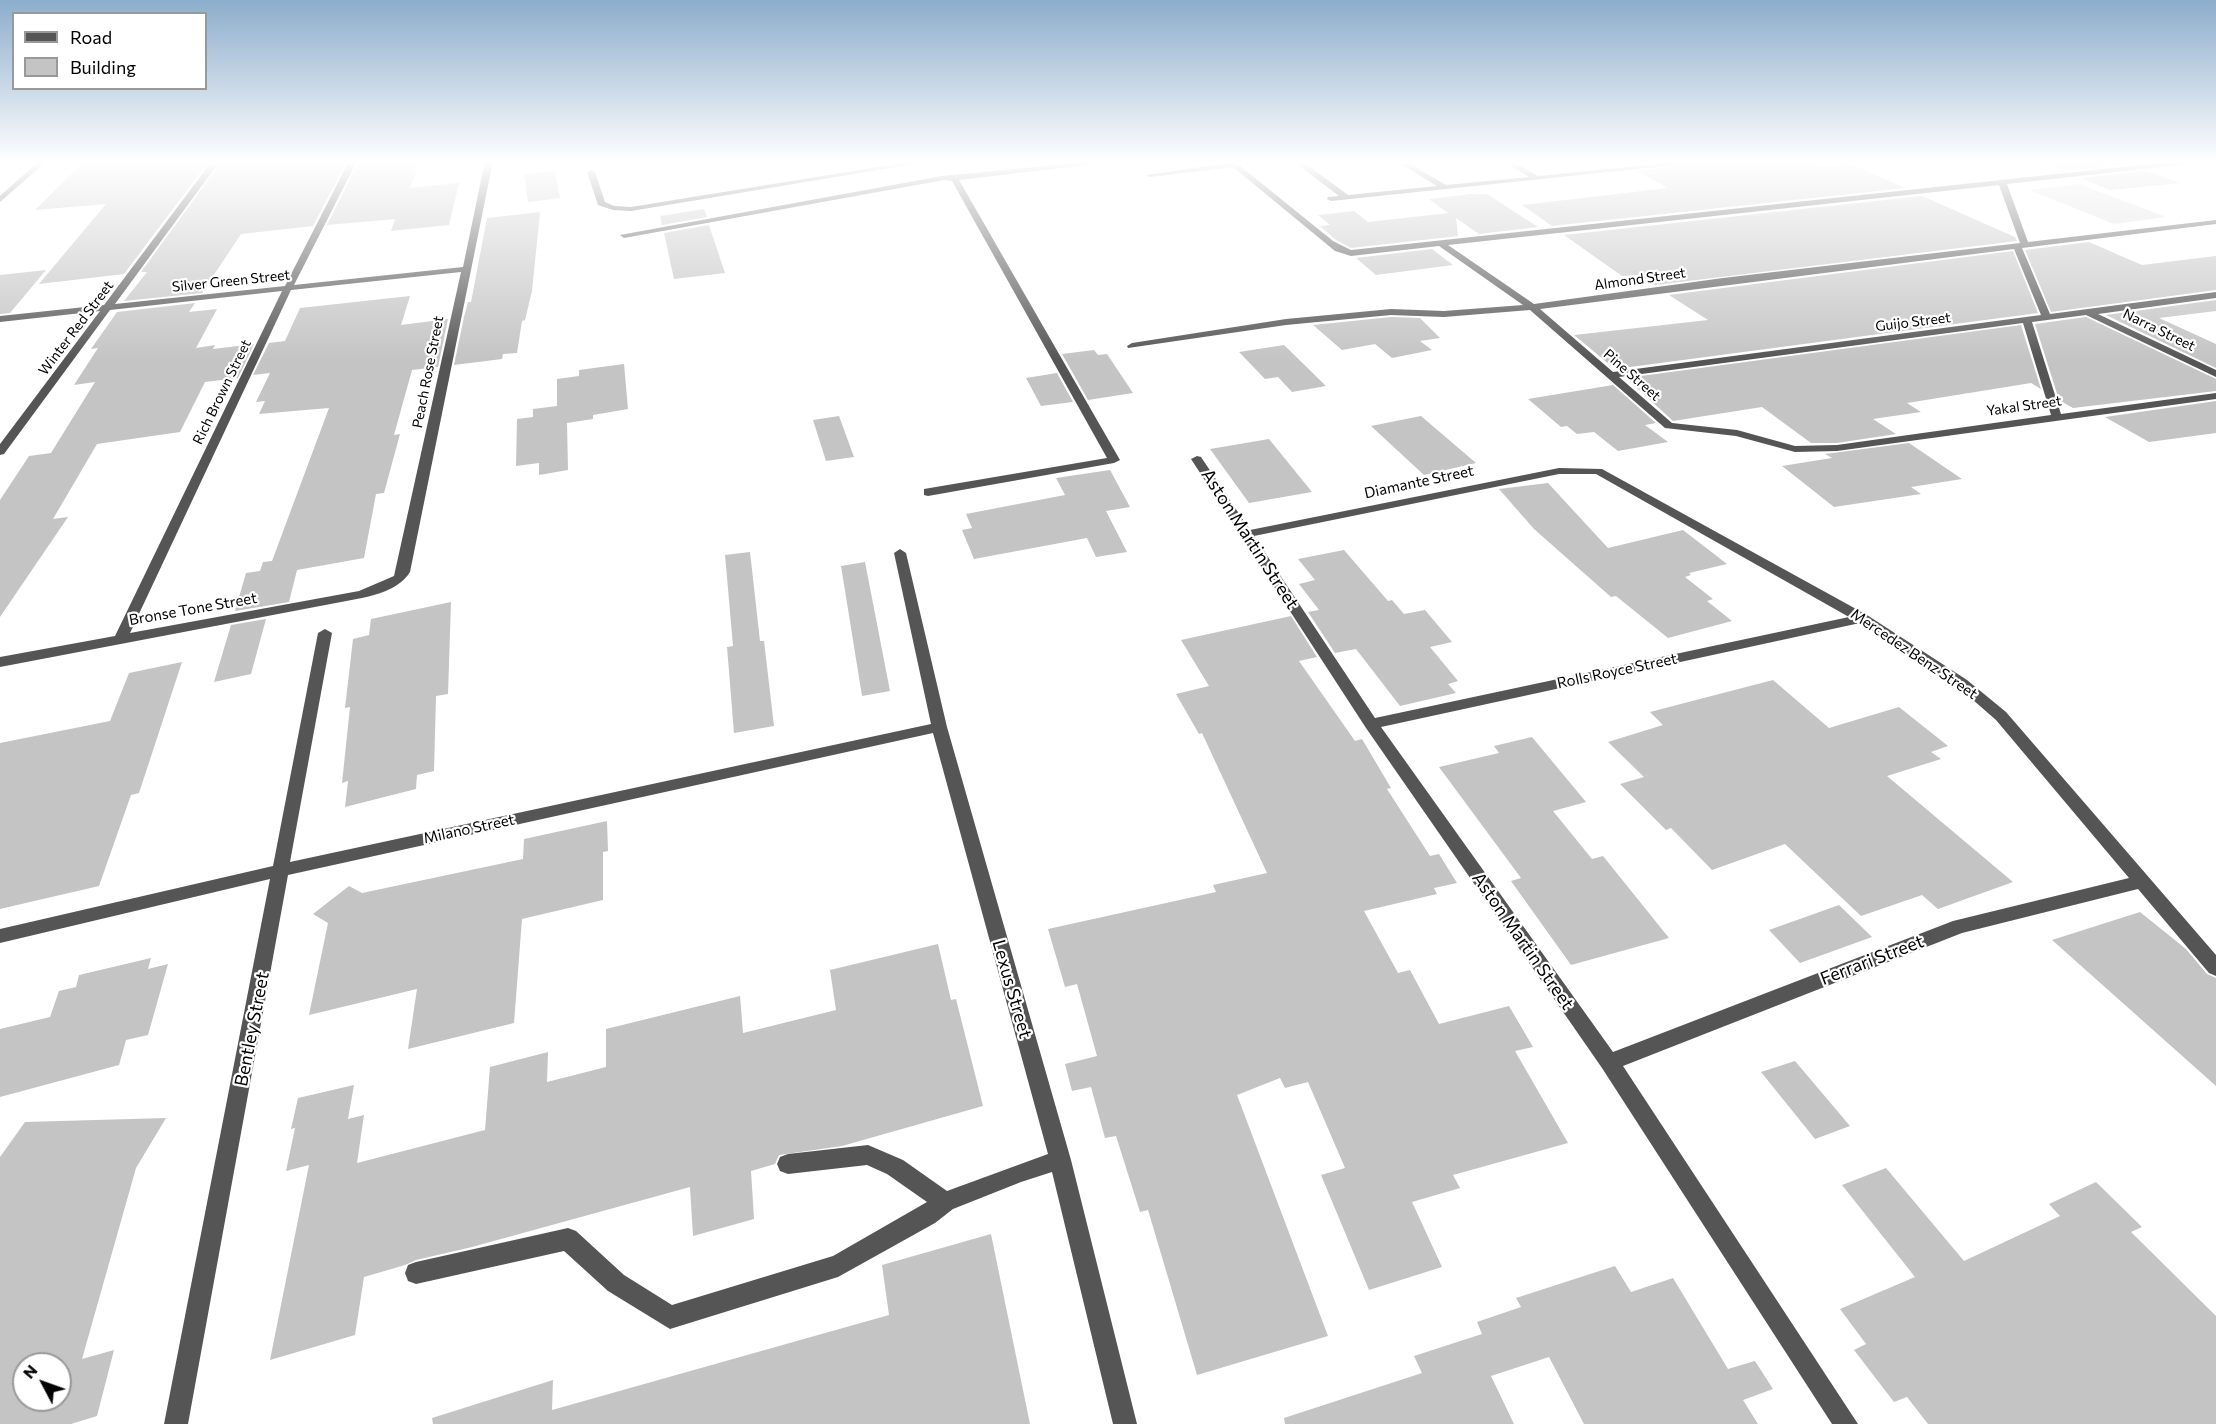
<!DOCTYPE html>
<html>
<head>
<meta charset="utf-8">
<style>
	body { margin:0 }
	#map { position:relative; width:2216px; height:1424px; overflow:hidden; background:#fff; font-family:Commissioner,sans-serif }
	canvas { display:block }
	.legend { position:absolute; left:12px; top:12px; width:195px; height:78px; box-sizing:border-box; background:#fff; border:2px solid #999; margin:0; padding:8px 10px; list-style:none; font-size:18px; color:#000 }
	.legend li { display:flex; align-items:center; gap:12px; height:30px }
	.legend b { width:30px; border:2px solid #999 }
	.north { position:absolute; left:12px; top:1352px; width:60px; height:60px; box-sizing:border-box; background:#fff; border:2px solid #999; border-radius:50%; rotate:311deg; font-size:16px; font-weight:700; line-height:24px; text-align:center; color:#000 }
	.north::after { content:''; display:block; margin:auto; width:21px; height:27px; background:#000; clip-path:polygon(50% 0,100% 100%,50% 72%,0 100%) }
</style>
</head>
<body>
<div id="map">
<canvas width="2216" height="1424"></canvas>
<ul class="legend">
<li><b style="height:8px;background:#555"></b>Road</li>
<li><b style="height:16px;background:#c4c4c4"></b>Building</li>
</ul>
<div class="north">N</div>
</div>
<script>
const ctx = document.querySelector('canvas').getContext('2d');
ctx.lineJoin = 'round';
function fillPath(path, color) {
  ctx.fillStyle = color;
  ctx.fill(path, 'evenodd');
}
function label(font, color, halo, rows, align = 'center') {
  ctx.font = font + ' Commissioner,sans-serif';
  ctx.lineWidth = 4.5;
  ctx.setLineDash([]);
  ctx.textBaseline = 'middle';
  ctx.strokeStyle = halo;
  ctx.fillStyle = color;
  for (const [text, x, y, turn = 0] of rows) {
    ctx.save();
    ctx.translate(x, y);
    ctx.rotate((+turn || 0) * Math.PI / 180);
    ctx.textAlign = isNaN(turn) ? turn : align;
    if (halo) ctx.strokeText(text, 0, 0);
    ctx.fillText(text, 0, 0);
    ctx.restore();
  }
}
fillPath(new Path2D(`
	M2079 184 2166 217 2114 224 2029 190Z`), '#dcdcdc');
fillPath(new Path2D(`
	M84 161H209L124 274 39 284 106 204 35 210Z
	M222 161H347L313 226 241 234 202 293 124 301 147 272H141Z
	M359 161H416L414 167 418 166 410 188 459 183 449 225 391 231 395 219 327 225Z
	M1715 161H1809L1822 167 1849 163 1905 188 1552 226 1522 205 1668 188 1637 171Z
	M2041 161H2121L2129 164 2063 171Z
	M555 171 560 198 528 202 524 174Z
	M2147 171 2180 183 2110 190 2081 178Z
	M1471 194H1487L1538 227 1479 234 1456 218 1458 236 1351 248 1336 240 1320 226 1330 225 1318 215 1354 211 1368 222 1448 213 1429 199Z
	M1922 196 2015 237 2017 241 1655 285 1639 275 1622 276 1564 235Z
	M704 209 707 217 662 225 660 216Z
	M540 212 532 291 525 320 522 321 517 353 503 354 502 359 454 365 464 317 468 302H471L487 218Z
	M709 225 725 273 674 279 664 233Z
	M2089 242 2142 265 2216 256V290L2051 312 2025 250Z
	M1432 249 1453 265 1376 275 1356 258Z
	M2013 251 2038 313 1615 369 1574 335 1708 320 1669 295Z
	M46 270 10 313 0 314V275Z
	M410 296 401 325 448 319 438 367 412 370 394 435 400 434 384 493 376 494 364 558 297 570 289 602 235 611 246 573 260 571 263 562 272 561 329 408 259 414 265 401 256 402 270 373 253 375 269 343 285 341 300 308Z
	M2216 300V311L2159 318 2216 344V368L2106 315Z
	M195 303 189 312 217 309 196 348 215 345 213 349 254 344 238 378 205 382 180 432 97 444 53 519 68 517 0 617V500L29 456 51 453 95 382 74 385 98 348 91 349 117 312Z
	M1391 317 1420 318 1440 338 1420 341 1432 350 1392 358 1375 344 1342 350 1313 325Z
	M2086 317 2216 379V391L2073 408 2059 400 2035 324Z
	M2021 325 2041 389 2031 383 1907 403 1921 412 1873 419 1896 434 1837 443H1811L1762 407 1673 421 1626 378Z
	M1284 345 1326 386 1292 392 1278 377 1265 379 1239 352Z
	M1094 350 1098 355 1107 354 1133 393 1088 400 1062 354Z
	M624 364 628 409 593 415V419L567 423 568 470 539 475V463L516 466 517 419 533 417V409L557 406V379L579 376V370Z
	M1057 373 1073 402 1041 406 1026 378Z
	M1613 385 1656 423 1645 425 1668 442 1618 451 1594 432 1577 434 1567 426 1561 427 1528 399Z
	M2216 401V433L2149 442 2105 417Z
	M839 416 854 457 826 461 813 420Z
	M1421 416 1476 463 1424 475 1371 426Z
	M1269 439 1312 492 1249 503 1210 449Z
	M1909 443 1962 479 1911 487 1921 494 1834 507 1782 466 1832 458 1825 454Z
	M1110 470 1130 507 1106 511 1127 552 1096 557 1087 538 974 559 962 530 972 528 966 514 1065 495 1056 478Z
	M1548 483 1608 548 1683 530 1727 564 1689 573 1691 575 1685 577 1713 599 1707 601 1732 621 1668 638 1616 596 1611 597 1534 529 1499 489Z
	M1344 550 1388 601 1392 600 1404 614 1425 610 1452 642 1430 647 1458 681 1448 684 1456 693 1400 706 1356 649 1335 653 1308 612 1319 610 1299 584 1315 580 1298 559Z
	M750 552 760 641H764L774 726 734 733 727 647 733 646 725 555Z
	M865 562 890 691 862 696 841 566Z
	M451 602 448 694 436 696 434 771 417 775 416 789 345 807 348 781 342 783 350 707 345 708 353 639 369 635 371 619Z
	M1291 616 1317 657 1299 661 1355 741 1362 739 1391 788 1387 789 1430 856 1439 854 1457 883 1434 888 1437 894 1364 911 1398 973 1410 970 1439 1024 1509 1006 1533 1047 1515 1051 1568 1143 1453 1175 1460 1188 1412 1202 1442 1267 1369 1290 1321 1175 1345 1168 1308 1082 1285 1088 1280 1078 1237 1095 1328 1336 1197 1375 1148 1210 1140 1212 1116 1136 1105 1138 1091 1087 1072 1091 1065 1064 1097 1056 1077 984 1065 987 1048 929 1216 892 1213 885 1267 873 1202 733 1199 734 1176 694 1209 686 1181 640Z
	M266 619 251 674 214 682 231 625Z
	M182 662 139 793 131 795 99 886 0 909V743L110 721 129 673Z
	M1773 680 1829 728 1899 707 1948 746 1931 752 1941 759 1887 776 2013 882 1938 909 1922 895 1861 916 1785 844 1712 870 1671 828 1666 830 1620 784 1644 777 1608 742 1663 725 1650 712Z
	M1532 737 1586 802 1553 811 1592 859 1603 856 1669 938 1571 965 1511 881 1521 878 1439 767 1499 753 1494 746Z
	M607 821 608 851 603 852V900L522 919 514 1023 408 1049 417 989 309 1015 328 923 313 914 349 886 362 893 523 859 524 839Z
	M1839 905 1872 937 1800 963 1769 930Z
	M2140 912 2186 949 2207 974 2216 978V1086L2052 940Z
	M938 944 951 1000 956 999 983 1106 842 1146 779 1155 775 1164 751 1171 754 1219 693 1236 690 1187 472 1247 416 1260 405 1265 364 1277 355 1335 270 1360 309 1165 286 1171 295 1128 291 1129 298 1098 354 1085 348 1119 364 1115 357 1163 485 1130 490 1067 548 1052 547 1082 606 1067V1029L740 996 743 1033 836 1010 830 970Z
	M151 958 148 969 168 964 148 1035 126 1040 119 1065 0 1097V1029L50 1017 59 991 76 987 79 975Z
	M1795 1061 1850 1126 1815 1139 1761 1072Z
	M166 1118 136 1168 82 1359 114 1350 97 1416 71 1424H0V1157L25 1122ZM24 1364H60V1400H24Z
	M1886 1168 1964 1261 2060 1216 2049 1204 2096 1182 2142 1227 2131 1232 2216 1316V1424H1928L1907 1397 1894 1402 1854 1350 1866 1344 1840 1309 1915 1277 1842 1185Z
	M991 1234 1030 1424H433L432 1418 553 1380 552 1410 889 1315 882 1265Z
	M1615 1266 1631 1292 1673 1278 1728 1369 1755 1361 1773 1389 1743 1400 1758 1424H1584L1549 1357 1491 1376 1514 1424H1285L1284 1418 1422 1373 1414 1356 1482 1334 1477 1322 1521 1307 1516 1298Z`), '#c4c4c4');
fillPath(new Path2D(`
	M39 161H47L0 202V196Z
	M212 161H220L115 304 285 286 349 161H357L294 285 463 267 485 161H493L410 572C400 588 380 594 362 598L0 667V657L115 636 282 291 110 310 4 454 0 455V444L100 311 0 322V316L104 305ZM461 272 394 576 359 591 130 633 291 290Z
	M915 161 926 162 631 211 613 210 598 205 587 172 591 170 595 172 605 202 614 206 631 207Z
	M1097 161H1121L959 180 1120 460 1114 463 928 496 924 495V489L1107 458 952 181 944 180 624 238 620 235 942 176Z
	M1226 161H1234L1333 241 1351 250 2177 161H2216V165L2197 163 2007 184 2028 242 2216 220V224L2022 248 2050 314 2216 292V298L2098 314 2216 370V377L2086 315 2032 322 2061 414 2216 393V399L1837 451 1795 452 1736 436 1665 428 1530 310 1444 317 1391 315 1286 325 1128 348 1127 346 1132 343 1286 319 1391 309 1444 311 1523 305 1439 246 1351 256 1335 251 1233 167 1150 177 1146 175 1228 163ZM1999 185 2020 243 1723 278 1534 304 1448 245ZM2014 249 2041 315 1613 372 1540 309ZM2023 323 2051 415 1837 445 1795 446 1737 430 1672 423 1619 377Z
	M1293 161H1302L1348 195 1437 186 1396 161H1405L1446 185 1529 177 1503 161H1512L1538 176 1688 161H1713L1331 201 1327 199 1328 197 1339 196Z
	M1197 456 1201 457 1250 530 1559 468 1602 469 1867 615 1967 680 2006 712 2216 955V976L2209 973 2138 889 1962 933 1623 1066 1858 1424H1832L1602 1068 1366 728 1191 459ZM1559 474H1596L1849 617 1375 718 1254 536ZM1860 623 1957 686 1996 720 2129 878 1953 921 1613 1052 1381 727Z
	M900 549 906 553 947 727 1071 1160 1137 1424H1113L1052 1172 1021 1182 953 1209 935 1223 838 1277 670 1329 608 1291 564 1251 416 1284 408 1281 405 1273 408 1265 416 1262 568 1228 576 1231 624 1275 672 1305 833 1256 927 1202 887 1174 867 1165 788 1174 780 1171 777 1164 780 1157 788 1154 868 1145 903 1160 947 1191 1048 1154 933 733 288 875 188 1424H164L270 879 0 943V929L273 866 318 633 325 629 332 633 290 862 931 724 894 553Z`), '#555');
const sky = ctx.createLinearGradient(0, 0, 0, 360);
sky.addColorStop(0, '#8cadcc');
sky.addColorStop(0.45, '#fff');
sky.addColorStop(1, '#ffffff00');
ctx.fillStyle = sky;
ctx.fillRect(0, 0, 2216, 360);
label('14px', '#000', '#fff', [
	["Almond Street",1640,279,-8],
	["Silver Green Street",231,281,-6],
	["Guijo Street",1913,322,-7],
	["Winter Red Street",76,328,-53],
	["Narra Street",2159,330,26],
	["Peach Rose Street",428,372,-79],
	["Pine Street",1632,375,41],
	["Rich Brown Street",222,392,-64],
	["Yakal Street",2024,406,-8]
]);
label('15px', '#000', '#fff', [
	["Diamante Street",1419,482,-12],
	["Bronse Tone Street",193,609,-10],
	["Mercedez Benz Street",1914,654,34],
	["Rolls Royce Street",1617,671,-12],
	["Milano Street",469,829,-12]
]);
label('18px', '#000', '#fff', [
	["Aston Martin Street",1250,539,57],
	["Aston Martin Street",1523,941,55],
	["Ferrari Street",1872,960,-21],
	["Lexus Street",1012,989,74],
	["Bentley Street",252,1029,-79]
]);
</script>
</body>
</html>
